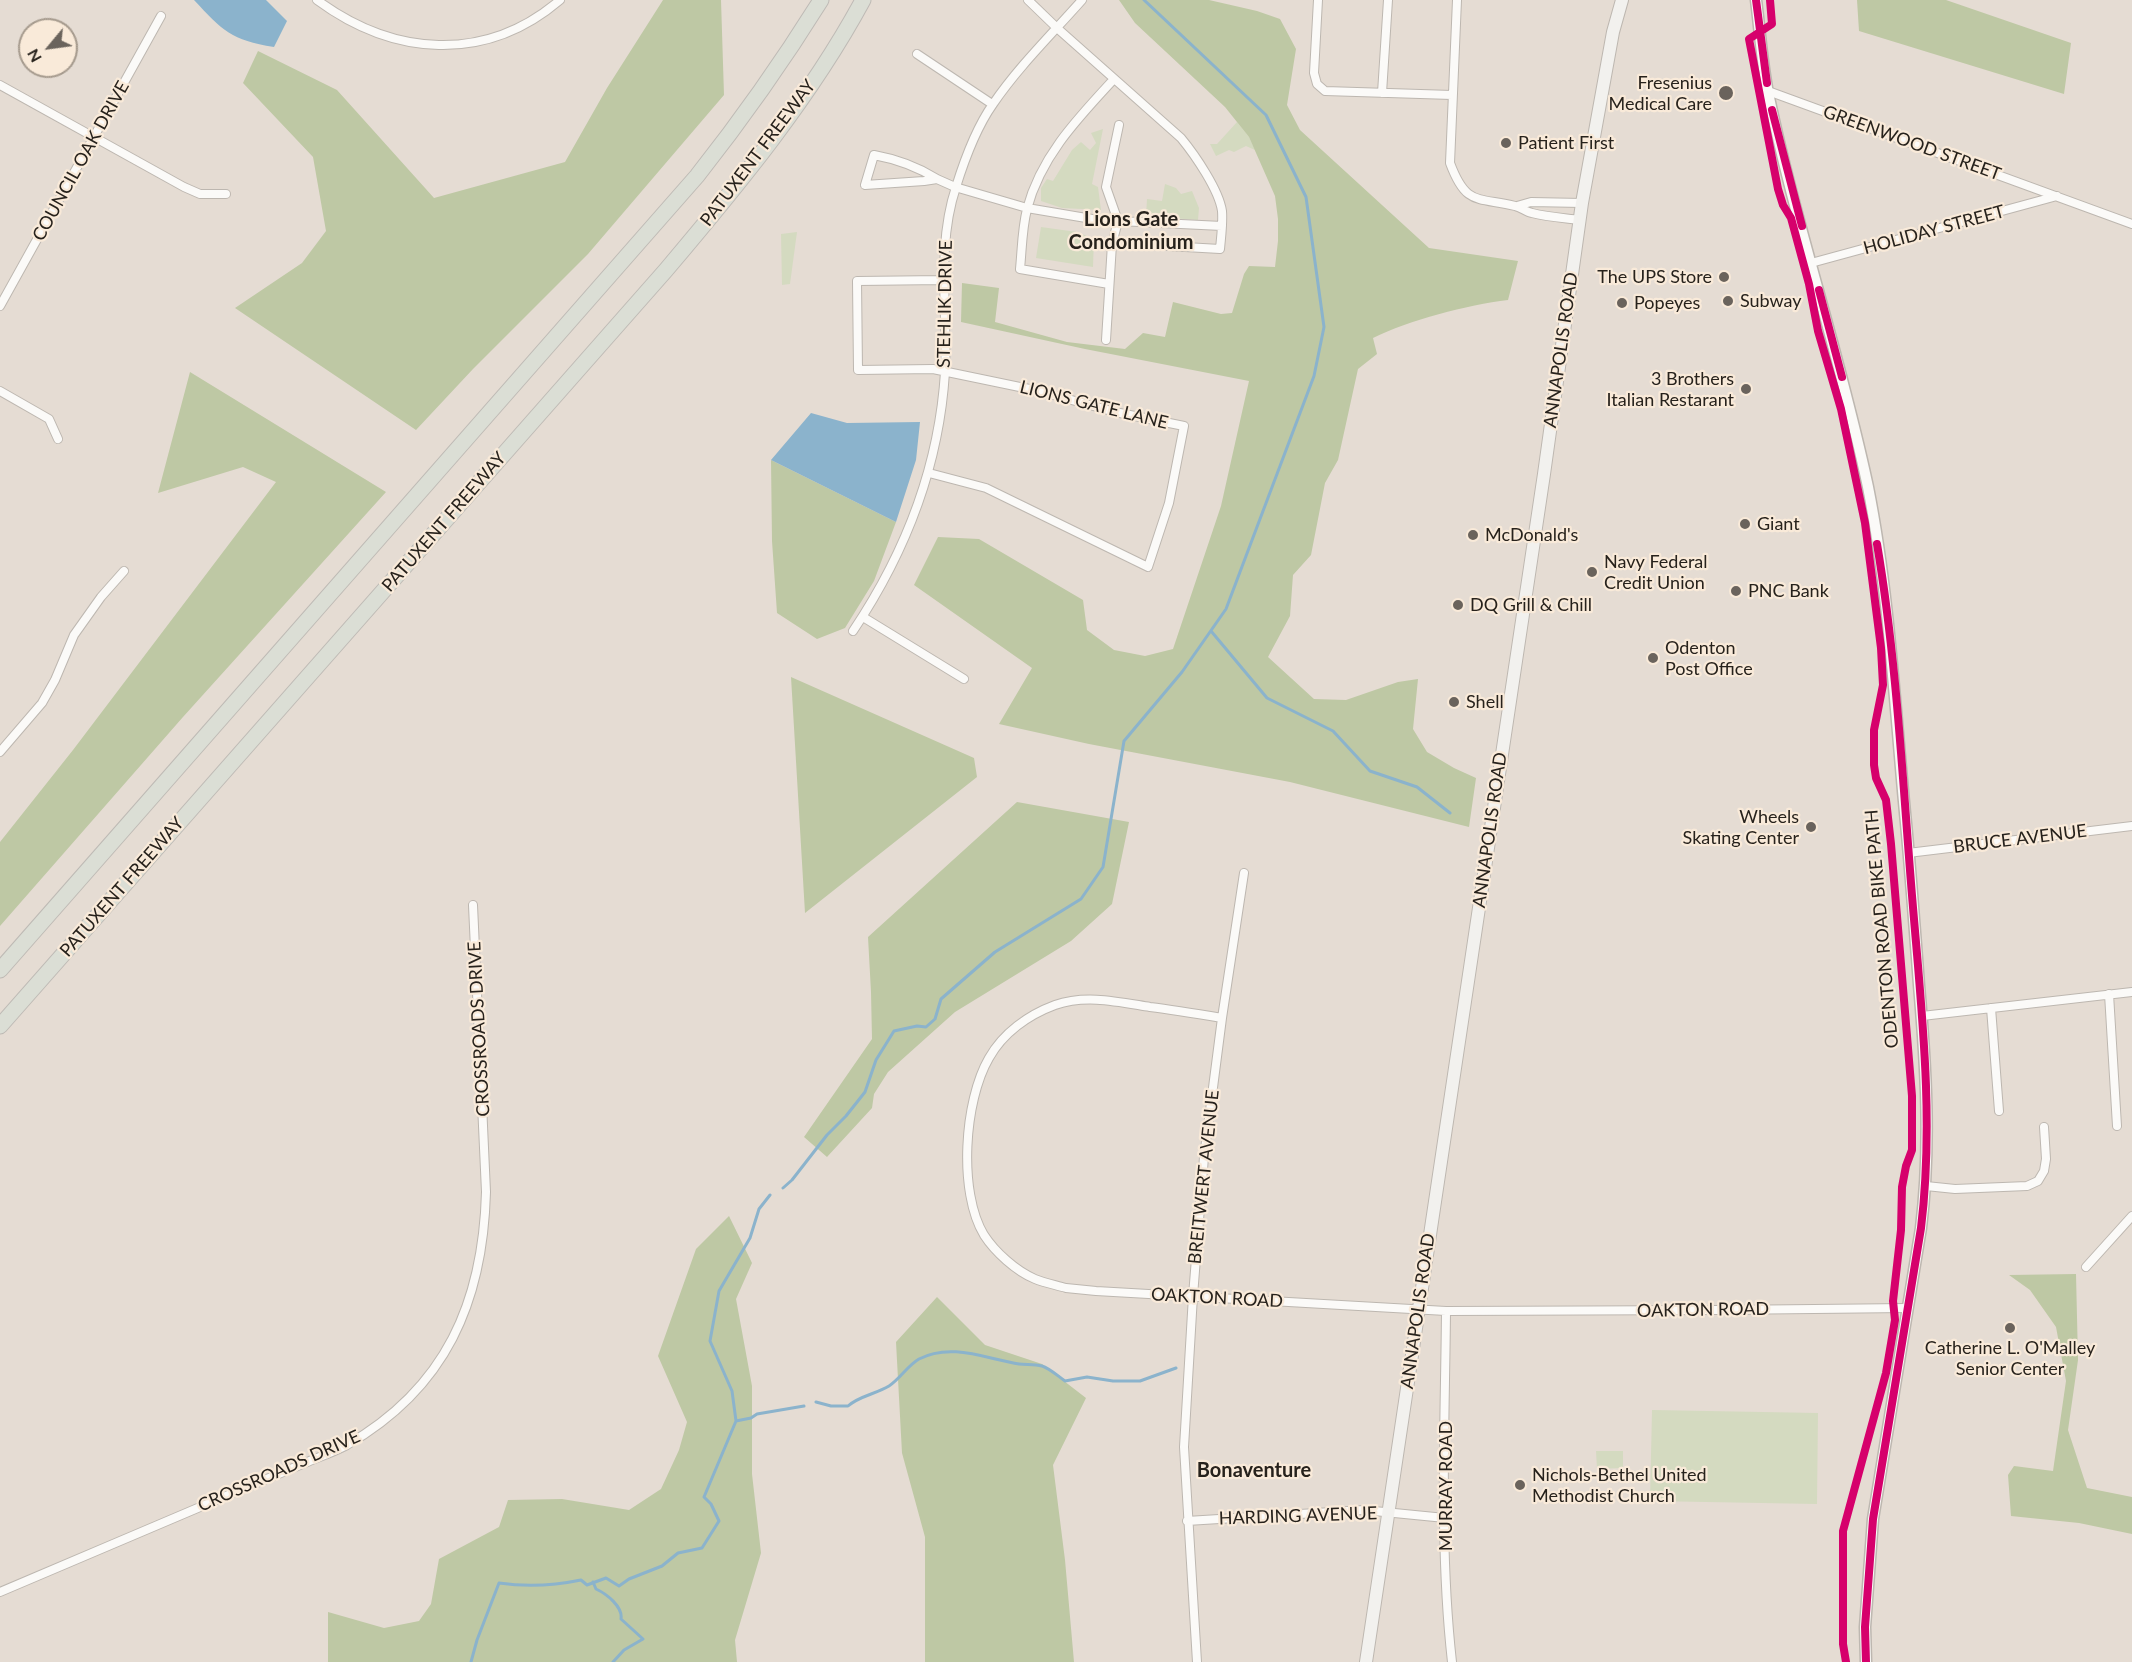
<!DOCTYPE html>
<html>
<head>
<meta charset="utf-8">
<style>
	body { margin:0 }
	#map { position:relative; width:2132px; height:1662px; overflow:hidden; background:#e5dcd3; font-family:Lato,sans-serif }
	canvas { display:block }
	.north { position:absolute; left:18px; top:18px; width:60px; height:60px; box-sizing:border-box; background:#f9ead9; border:2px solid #a59a8d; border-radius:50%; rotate:241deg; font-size:16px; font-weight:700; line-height:24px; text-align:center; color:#27221c }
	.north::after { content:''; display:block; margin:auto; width:21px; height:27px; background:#6a635c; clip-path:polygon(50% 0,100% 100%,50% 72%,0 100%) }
</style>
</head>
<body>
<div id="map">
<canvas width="2132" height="1662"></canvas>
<div class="north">N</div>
</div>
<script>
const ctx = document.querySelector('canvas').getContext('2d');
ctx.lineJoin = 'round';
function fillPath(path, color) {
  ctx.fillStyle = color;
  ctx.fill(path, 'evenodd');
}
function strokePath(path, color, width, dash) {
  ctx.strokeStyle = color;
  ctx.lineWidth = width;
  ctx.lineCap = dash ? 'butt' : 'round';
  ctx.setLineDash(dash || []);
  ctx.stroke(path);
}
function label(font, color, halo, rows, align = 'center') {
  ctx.font = font + ' Lato,sans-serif';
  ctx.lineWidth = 4.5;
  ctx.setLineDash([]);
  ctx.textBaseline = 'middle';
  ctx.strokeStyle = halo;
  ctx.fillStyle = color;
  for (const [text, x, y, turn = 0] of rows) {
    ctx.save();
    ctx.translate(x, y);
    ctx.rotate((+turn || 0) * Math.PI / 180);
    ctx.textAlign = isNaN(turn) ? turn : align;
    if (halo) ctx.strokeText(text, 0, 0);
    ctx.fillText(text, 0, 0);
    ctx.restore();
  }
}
fillPath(new Path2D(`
	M1237 122 1249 137 1255 150 1246 146 1234 152 1229 150 1216 156 1210 144H1217Z
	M1103 129 1092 184 1098 187 1101 210 1062 208 1041 201V188L1047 179 1053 181 1072 150 1081 142 1090 150 1096 143 1091 133Z
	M1165 184 1176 188 1181 194 1192 191 1199 208 1198 220 1146 216 1147 199 1162 201Z
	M1041 227 1077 232 1094 239 1093 267 1036 258Z
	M797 232 790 284 782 285 781 234Z
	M1652 1410 1818 1413 1817 1504 1650 1501Z
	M1596 1451H1623V1468L1597 1469Z`), '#d4dac0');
fillPath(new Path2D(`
	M663 0H721L724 95 588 254 473 369 416 430 235 308 302 263 326 231 313 157 243 83 258 51 337 90 434 198 565 162 607 88Z
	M1119 0H1209L1257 11 1280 19 1296 49 1287 105 1300 130 1429 248 1518 261 1508 300C1467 305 1409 320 1373 338L1377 354 1358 369 1338 460 1325 483 1311 555 1293 575 1290 616 1268 657 1314 699 1346 700 1398 682 1418 679 1413 729 1427 752 1454 768 1476 778 1469 827 1290 782 1089 744 999 724 1032 668 914 585 938 537 979 539 1083 600 1087 630 1114 650 1145 656 1173 649 1221 506 1249 381 1085 349 961 322 962 283 999 288 995 322 1067 342 1125 349 1143 333 1165 337 1173 302 1221 314 1232 313 1244 274 1249 266 1275 267 1278 241V219L1275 196 1249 137 1225 107 1135 23Z
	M1857 0H1946L2071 43 2064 94 1859 31Z
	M190 372 386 492 183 717 0 926V842L73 750 276 482 243 467 158 493Z
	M771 460 896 522 874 581 845 628 817 639 777 613 772 541Z
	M791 677 974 758 977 777 805 913Z
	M1017 802 1129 822 1112 904 1071 941 955 1012 888 1072 874 1094 872 1108 827 1157 804 1137 872 1039 871 992 868 937Z
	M729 1216 752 1263 736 1299 752 1386V1474L761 1553 735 1640 737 1662H328V1612L384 1628 419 1621 431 1604 439 1559 499 1527 508 1500 562 1499 629 1510 661 1489 679 1450 687 1422 658 1356 696 1249Z
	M2076 1274 2078 1360 2068 1430 2087 1488 2132 1497V1534L2079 1523 2011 1516 2008 1475 2014 1466 2053 1471 2066 1381 2056 1327 2030 1290 2009 1275Z
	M937 1297 985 1345 1042 1364 1086 1398 1053 1465 1065 1560 1074 1662H925V1537L902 1453 896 1342Z`), '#bec8a4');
fillPath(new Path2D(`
	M194 0H266L287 21 274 47C231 40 223 31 194 0Z
	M811 413 847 423 920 422 916 460 896 522 771 460Z`), '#8bb3cc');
strokePath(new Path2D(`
	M1211 631 1267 698 1333 731 1370 771 1417 787 1450 813
	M783 1188 792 1180 827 1135 846 1116 865 1092 876 1060 894 1031 917 1026 926 1027 935 1019 941 999 995 952 1081 899 1103 867 1124 741 1182 672 1226 609 1314 376 1324 327 1306 197 1266 115 1144 0
	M816 1402 831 1406H848C859 1396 876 1394 889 1386 901 1378 907 1366 919 1359 951 1342 987 1359 1019 1364 1026 1365 1034 1364 1042 1366 1049 1368 1058 1376 1065 1381L1087 1377 1113 1381H1140L1176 1368
	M736 1421 751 1418 757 1414 804 1406
	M593 1582 596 1589C607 1594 623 1607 621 1619L643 1639 624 1650 613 1662
	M471 1662 477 1640 499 1583C527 1587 552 1586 581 1580L587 1585 606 1578 619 1586 629 1579 662 1566 678 1553 702 1548 719 1521 711 1504 704 1497 736 1421 732 1391 710 1341 719 1291 750 1238 759 1209 770 1195`), '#8bb3cc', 3);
const minor = new Path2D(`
	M317 0C393 56 485 64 560 0
	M1028 0 1057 28 1181 138C1195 155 1219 190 1222 211 1223 224 1221 237 1220 249L1150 245
	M1318 0 1314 73 1317 84 1325 91 1452 95
	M1457 0 1450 163C1466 206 1477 197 1515 206 1521 207 1526 212 1532 213 1548 217 1564 218 1579 220
	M917 54 992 104
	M0 85 184 187 200 194H226
	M1768 91 2132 224
	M1382 93 1388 0
	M937 179C918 167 896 159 874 155L865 185 924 181 937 179 955 187 1027 208 1098 220 1222 226
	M1517 206 1531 202 1582 203
	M1811 263 2057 196
	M1109 284 1020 269C1022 249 1022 229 1027 209 1041 156 1078 118 1114 79
	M0 306 161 16
	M1106 340 1112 244 1118 221 1106 187 1119 125
	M0 391 49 419 58 439
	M929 473 986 488 1148 567 1169 503 1184 426 1115 412 1039 391 933 369 858 370 857 281 943 280
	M863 617 964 679
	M853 631C906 552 939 468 945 372 948 310 936 247 956 187 965 158 976 128 993 104 1019 66 1052 34 1082 0
	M0 752 42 703 55 680 74 635 101 597 124 571
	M1908 853 2132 826
	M2109 994 2117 1126
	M1991 1008 1999 1111
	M1922 1016 2132 992
	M1222 1018C1198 1014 1174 1010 1150 1007 1119 1002 1086 994 1055 1005 1028 1015 1003 1033 989 1058 964 1101 958 1192 984 1235 995 1252 1016 1271 1035 1279 1045 1283 1056 1285 1066 1288L1096 1291 1446 1311 1721 1310 1907 1308
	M1926 1186 1955 1189 2027 1186 2038 1181 2044 1171 2046 1159 2044 1127
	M2086 1267 2132 1216
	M1446 1311C1445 1427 1439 1546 1452 1662
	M1187 1521 1364 1510 1445 1518
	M0 1592C75 1560 151 1528 226 1496 252 1485 279 1474 305 1463 319 1457 334 1452 347 1445 446 1388 483 1302 486 1192L473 905
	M1197 1662 1184 1447 1193 1296 1204 1157 1222 1018 1244 873`);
const tertiary = new Path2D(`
	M1756 0C1760 31 1762 63 1768 93 1796 226 1840 355 1868 487 1890 598 1895 711 1906 823 1911 877 1915 931 1919 985 1926 1066 1931 1146 1921 1228L1873 1519 1865 1627 1866 1662`);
const secondary = new Path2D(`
	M1366 1662 1544 474 1582 203 1613 32 1622 0`);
const motorway = new Path2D(`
	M0 970 697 176C742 119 783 61 821 0
	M0 1026 666 270C738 185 810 98 863 0`);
strokePath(minor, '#bdb7b0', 10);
strokePath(tertiary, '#bdb7b0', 13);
strokePath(secondary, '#bdb7b0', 14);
strokePath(motorway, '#bebab5', 17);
strokePath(minor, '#fbfaf8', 8);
strokePath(tertiary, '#fbfaf8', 10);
strokePath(secondary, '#f2f1ee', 12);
strokePath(motorway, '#dbded5', 15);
strokePath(new Path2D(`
	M1756 0 1767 83
	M1770 0 1772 24 1749 39 1778 189 1783 205 1791 218 1809 284 1818 331 1841 409 1865 523 1881 648 1883 685 1874 730V765L1876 778 1886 800 1891 844 1912 1096V1150L1906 1166 1902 1187 1901 1230 1893 1301 1895 1320 1886 1373 1843 1531V1644L1846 1662
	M1772 110 1802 226
	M1819 290 1842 377
	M1866 1662 1865 1627 1873 1519 1921 1228C1935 1113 1920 998 1911 883 1902 770 1896 656 1877 544`), '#d6006c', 8);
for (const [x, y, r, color] of [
	[1726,93,8,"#6a635c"],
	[1506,143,6,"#6a635c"],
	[1724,277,6,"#6a635c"],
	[1728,301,6,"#6a635c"],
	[1622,303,6,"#6a635c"],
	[1746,389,6,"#6a635c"],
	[1745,524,6,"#6a635c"],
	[1473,535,6,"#6a635c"],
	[1592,572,6,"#6a635c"],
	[1736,591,6,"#6a635c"],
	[1458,605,6,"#6a635c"],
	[1653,658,6,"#6a635c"],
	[1454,702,6,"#6a635c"],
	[1811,827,6,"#6a635c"],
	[2010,1328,6,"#6a635c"],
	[1520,1485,6,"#6a635c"]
]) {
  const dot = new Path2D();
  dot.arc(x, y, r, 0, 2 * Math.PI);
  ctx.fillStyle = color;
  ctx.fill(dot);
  strokePath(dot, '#f9ead9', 2);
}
label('18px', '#27221c', '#f9ead9', [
	["Fresenius",1712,83,"right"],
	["Medical Care",1712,104,"right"],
	["Patient First",1518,143],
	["The UPS Store",1712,277,"right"],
	["Subway",1740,301],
	["Popeyes",1634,303],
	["3 Brothers",1734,379,"right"],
	["Italian Restarant",1734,400,"right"],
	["Giant",1757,524],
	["McDonald's",1485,535],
	["Navy Federal",1604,562],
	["Credit Union",1604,583],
	["PNC Bank",1748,591],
	["DQ Grill & Chill",1470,605],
	["Odenton",1665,648],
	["Post Office",1665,669],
	["Shell",1466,702],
	["Wheels",1799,817,"right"],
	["Skating Center",1799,838,"right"],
	["Catherine L. O'Malley",2010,1348,"center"],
	["Senior Center",2010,1369,"center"],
	["Nichols-Bethel United",1532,1475],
	["Methodist Church",1532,1496]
], 'left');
label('18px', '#27221c', '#f9ead9', [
	["GREENWOOD STREET",1912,143,20],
	["PATUXENT FREEWAY",758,153,-53],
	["COUNCIL OAK DRIVE",81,161,-61],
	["HOLIDAY STREET",1934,230,-15],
	["STEHLIK DRIVE",945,304,-89],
	["ANNAPOLIS ROAD",1561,350,-82],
	["LIONS GATE LANE",1094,405,14],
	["PATUXENT FREEWAY",444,522,-49],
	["ANNAPOLIS ROAD",1490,830,-82],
	["BRUCE AVENUE",2020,839,-7],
	["PATUXENT FREEWAY",122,887,-49],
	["ODENTON ROAD BIKE PATH",1882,929,-95],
	["CROSSROADS DRIVE",479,1029,-93],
	["BREITWERT AVENUE",1204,1177,-84],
	["OAKTON ROAD",1217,1298,3],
	["OAKTON ROAD",1703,1310,-1],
	["ANNAPOLIS ROAD",1418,1311,-82],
	["CROSSROADS DRIVE",279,1471,-24],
	["MURRAY ROAD",1446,1486,-90],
	["HARDING AVENUE",1298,1516,-2]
]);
label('bold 20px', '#27221c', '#f9ead9', [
	["Lions Gate",1131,220],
	["Condominium",1131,243],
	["Bonaventure",1254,1471]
]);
</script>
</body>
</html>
